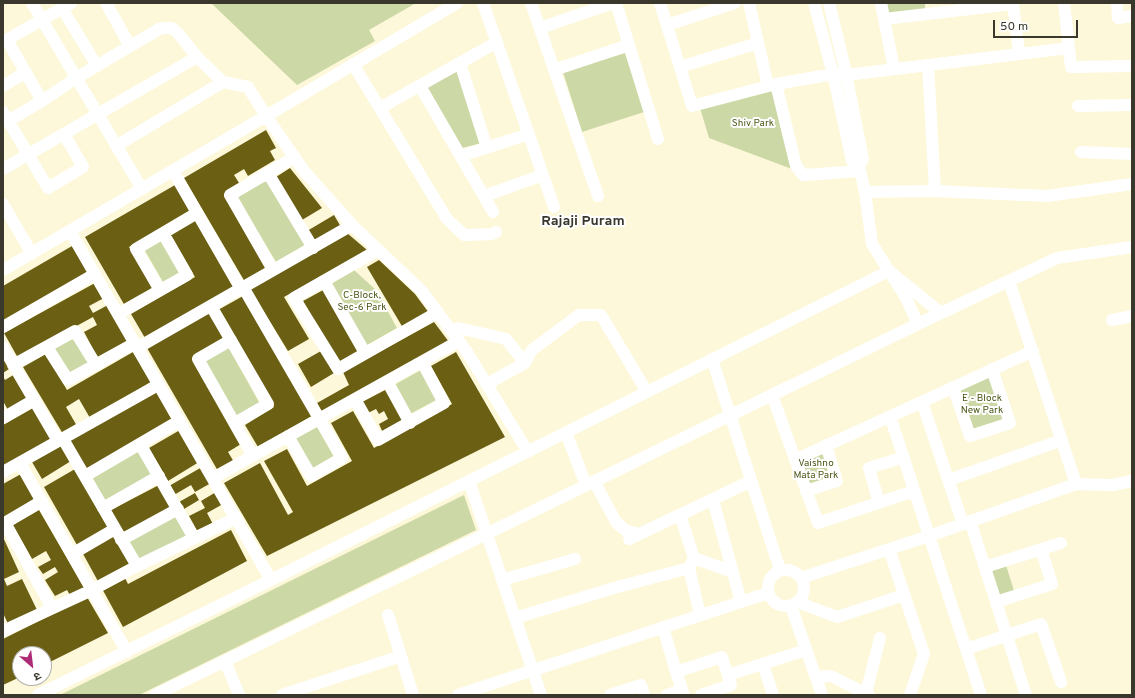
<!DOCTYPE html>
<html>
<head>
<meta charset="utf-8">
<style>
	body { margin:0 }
	#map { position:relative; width:1135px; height:698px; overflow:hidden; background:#fdf8da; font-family:Overpass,"Noto Sans Devanagari",sans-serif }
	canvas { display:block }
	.frame { position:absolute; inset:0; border:4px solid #3a382d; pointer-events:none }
	.north { position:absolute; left:12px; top:646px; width:40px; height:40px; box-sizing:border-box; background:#fff; border:1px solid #b0afab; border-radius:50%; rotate:152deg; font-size:11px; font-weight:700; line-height:16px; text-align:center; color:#3a382d }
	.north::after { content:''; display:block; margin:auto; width:14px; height:18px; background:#ae2c76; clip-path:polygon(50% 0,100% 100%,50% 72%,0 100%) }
	.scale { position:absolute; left:993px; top:20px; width:85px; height:18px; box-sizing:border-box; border:2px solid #3a382d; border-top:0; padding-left:5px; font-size:12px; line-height:14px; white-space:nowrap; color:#3a382d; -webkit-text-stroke:3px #fff; paint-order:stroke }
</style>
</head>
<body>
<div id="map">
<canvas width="1135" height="698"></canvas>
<div class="frame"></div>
<div class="north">उ</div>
<div class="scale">50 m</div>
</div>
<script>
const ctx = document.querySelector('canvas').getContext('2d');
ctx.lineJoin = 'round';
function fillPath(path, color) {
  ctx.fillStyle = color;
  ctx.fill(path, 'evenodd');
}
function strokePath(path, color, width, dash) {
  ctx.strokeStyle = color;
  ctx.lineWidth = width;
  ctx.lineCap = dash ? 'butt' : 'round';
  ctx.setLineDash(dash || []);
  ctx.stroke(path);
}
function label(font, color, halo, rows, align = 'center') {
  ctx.font = font + ' Overpass,sans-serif';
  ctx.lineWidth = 4;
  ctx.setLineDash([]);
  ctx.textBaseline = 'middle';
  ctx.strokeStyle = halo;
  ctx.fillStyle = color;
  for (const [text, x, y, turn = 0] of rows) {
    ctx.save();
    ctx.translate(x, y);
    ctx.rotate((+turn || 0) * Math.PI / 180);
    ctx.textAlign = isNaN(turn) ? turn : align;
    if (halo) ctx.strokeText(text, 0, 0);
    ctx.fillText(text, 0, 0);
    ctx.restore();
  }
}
fillPath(new Path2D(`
	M211 3H416L369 30 375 41 297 85Z
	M887 3H925V9L889 13Z
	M625 53 644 112 582 132 563 72Z
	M458 71 482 143 462 148 427 87Z
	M773 90 792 169 709 138 700 108Z
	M267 179 305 245 276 262 237 197Z
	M160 240 179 273 163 282 144 249Z
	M354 270 376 290 397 328 367 345 331 284Z
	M74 335 90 363 70 376 53 348Z
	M228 346 260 404 236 418 204 360Z
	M421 370 438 399 410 414 394 385Z
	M992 371 1009 422 971 434 955 388Z
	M317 427 334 457 312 470 295 439Z
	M826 448 836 480 807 489 797 460Z
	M139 451 152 475 104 502 90 477Z
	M464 495 476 530 139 695H60Z
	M175 516 187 537 139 560 127 542Z
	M1005 562 1015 594 997 601 987 568Z`), '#ccd8a5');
fillPath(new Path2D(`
	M266 130 276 148 270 151 275 160 248 176 244 169 234 175 241 186 224 196 267 269 245 282 184 178Z
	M290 168 322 208 302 220 276 177Z
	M175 185 191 212 129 247 153 290 125 306 85 237Z
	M334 215 341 227 314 243 307 231Z
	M194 218 234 288 145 338 131 314 195 277 169 232Z
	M347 233 367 250 284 297 309 339 288 351 250 289Z
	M72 246 88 273 3 322V286Z
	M379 260 415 294 429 313 403 328 367 267Z
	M95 283 104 298 89 306 93 313 108 305 129 344 99 360 84 332 97 325 93 317 18 358 4 333Z
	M325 289 360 352 339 364 303 301Z
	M243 296 312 416 258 447 245 425 274 407 218 310Z
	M210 312 225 338 192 358 241 444 228 452 234 462 218 471 147 348Z
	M434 322 449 342 323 414 317 403 349 385 343 372Z
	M321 351 334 373 311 387 298 364Z
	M133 352 151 382 90 418 79 399 66 407 77 426 63 434 23 367 46 354 67 390Z
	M456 352 505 437 267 556 224 483 260 463 288 515 293 512 264 461 287 449 307 486 352 461 331 423 353 411 374 448 452 404 431 366Z
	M3 353 12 367 3 373Z
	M15 374 29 398 8 410 3 401V376L5 380Z
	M389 388 406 421 383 433 379 424 388 419 384 411 379 414 376 409 368 413 362 402Z
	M156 390 172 420 86 469 69 439Z
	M33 408 51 440 3 467V425Z
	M180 430 199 462 168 481 149 448Z
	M61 445 71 461 42 479 32 462Z
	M202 467 211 483 195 492 191 485 174 495 169 486Z
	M75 469 108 528 77 545 44 487Z
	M21 474 36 500 3 520V484Z
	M159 485 172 509 123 534 111 510Z
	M216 492 223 504 207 513 214 526 199 534 189 516 205 508 201 501Z
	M195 493 199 500 184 509 179 502Z
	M39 510 85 589 71 597 67 590 55 596 45 580 58 572 55 567 43 574 38 567 51 560 46 551 32 559 13 525Z
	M231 530 247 561 123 627 82 552 115 535 135 572 125 578 128 584Z
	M3 537 19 572 4 579 7 586 22 579 38 612 9 626 3 613Z
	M87 597 108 633 44 665V654H20V677L3 685V639Z`), '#6b5f14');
strokePath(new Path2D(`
	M32 3 142 189
	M106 3 130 46
	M483 3 554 207
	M531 3 598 196
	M616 3 658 139
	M660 3 692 106 776 84 833 74 846 75 1069 48
	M749 3 768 86
	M814 3 833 74 852 161 859 166
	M829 3 844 64 863 159 859 166 865 192 872 244 889 271 941 313
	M881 3 894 69
	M1013 3 1019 54
	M1064 3 1071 67 1132 66
	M1117 3 1118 18 1132 16
	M62 8 97 66
	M884 19 1013 4
	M667 25 735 3
	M540 28 613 3
	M7 40 42 101 8 121
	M3 42 71 3
	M460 63 487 148
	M353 64 447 219 464 235 492 234 496 232
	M928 65 935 191
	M680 67 758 43
	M554 70 629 45
	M776 84 796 166 803 175 860 171
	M3 86 26 72
	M420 86 493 212
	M42 101 76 78 161 28H172L178 33 197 57 223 82 248 87 266 116 304 171 352 225 421 290 467 352 528 452
	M1078 106 1132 105
	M380 108 497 42
	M3 112 48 188 83 167 64 134
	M116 146 223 82
	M1081 152 1132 154
	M461 156 529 134
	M3 169 197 57
	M173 171 241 289
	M268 173 313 248
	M865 192 935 191 1047 196 1132 184
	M484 196 543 175
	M3 204 32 254
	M70 231 271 580
	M378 250 294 298 338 369 438 312
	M3 270 295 99 457 3
	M273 270 230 195 295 157
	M324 281 365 353
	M1009 281 1076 484
	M243 287 342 458 311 476 288 436
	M160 290 136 249 197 213
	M211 306 268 404 235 423
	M118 314 187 275 163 233
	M1112 320 1132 316
	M3 327 95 274
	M452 331 458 328 506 339 525 363 487 384
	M231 340 198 359 253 456
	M3 347 58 441
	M47 347 68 380 135 343
	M137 348 352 225
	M712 359 780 570
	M525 363 532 350 579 315H601L647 392
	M13 365 75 331 96 365
	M387 381 410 423
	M953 387 970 436 1010 423 992 369
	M772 395 818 523 914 491
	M355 399 378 440 444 403 422 362
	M922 402 963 524
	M890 416 981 695
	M3 418 34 400
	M566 433 586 485
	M63 439 137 566
	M140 444 194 538
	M795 460 1033 351
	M20 463 127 652
	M3 472 158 385
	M85 476 179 421
	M213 478 459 341
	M949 480 1062 440
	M469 481 541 695
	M594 481 616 522 625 530 639 534
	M806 491 837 481 826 445
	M713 500 741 602
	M879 503 869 468 904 457
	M103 508 159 476
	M680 515 694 558 689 568 700 615
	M970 521 1026 695
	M5 523 52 608
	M3 524 42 501
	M629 539 751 481
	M121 540 178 509
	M889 549 924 654 910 695
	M72 554 115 529
	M694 558 733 572
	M985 567 1061 543
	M768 588a18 18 0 1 1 36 0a18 18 0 1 1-36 0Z
	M801 578 929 536 1076 484 1112 485 1132 481
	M502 580 575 559
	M797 602 837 617 904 595
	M996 602 1052 584 1041 549
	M791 606 822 695
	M388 615 413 695
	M515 618 614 588 689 568
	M663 627 676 672
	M3 631 92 590 137 566 236 518
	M966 649 1041 624 1061 682
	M225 661 239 695
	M763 664 773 695
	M728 675 806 650
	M816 677 831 676 869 695
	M866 693 880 638
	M38 695 271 580 889 271 905 296 918 324
	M155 695 918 324 1057 258 1132 247
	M282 695 401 656
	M458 695 768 593
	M610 695 641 685 644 695
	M667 695 682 690
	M684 695 676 672 722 657 731 685 701 695`), '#fff', 12);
label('10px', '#4c5818', '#fff', [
	["Shiv Park",753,124],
	["C-Block,",362,296],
	["Sec-6 Park",362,308],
	["E - Block",982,399],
	["New Park",982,411],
	["Vaishno",816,464],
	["Mata Park",816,476]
]);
label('bold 14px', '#3a382d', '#fff', [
	["Rajaji Puram",583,222]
]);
</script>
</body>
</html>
